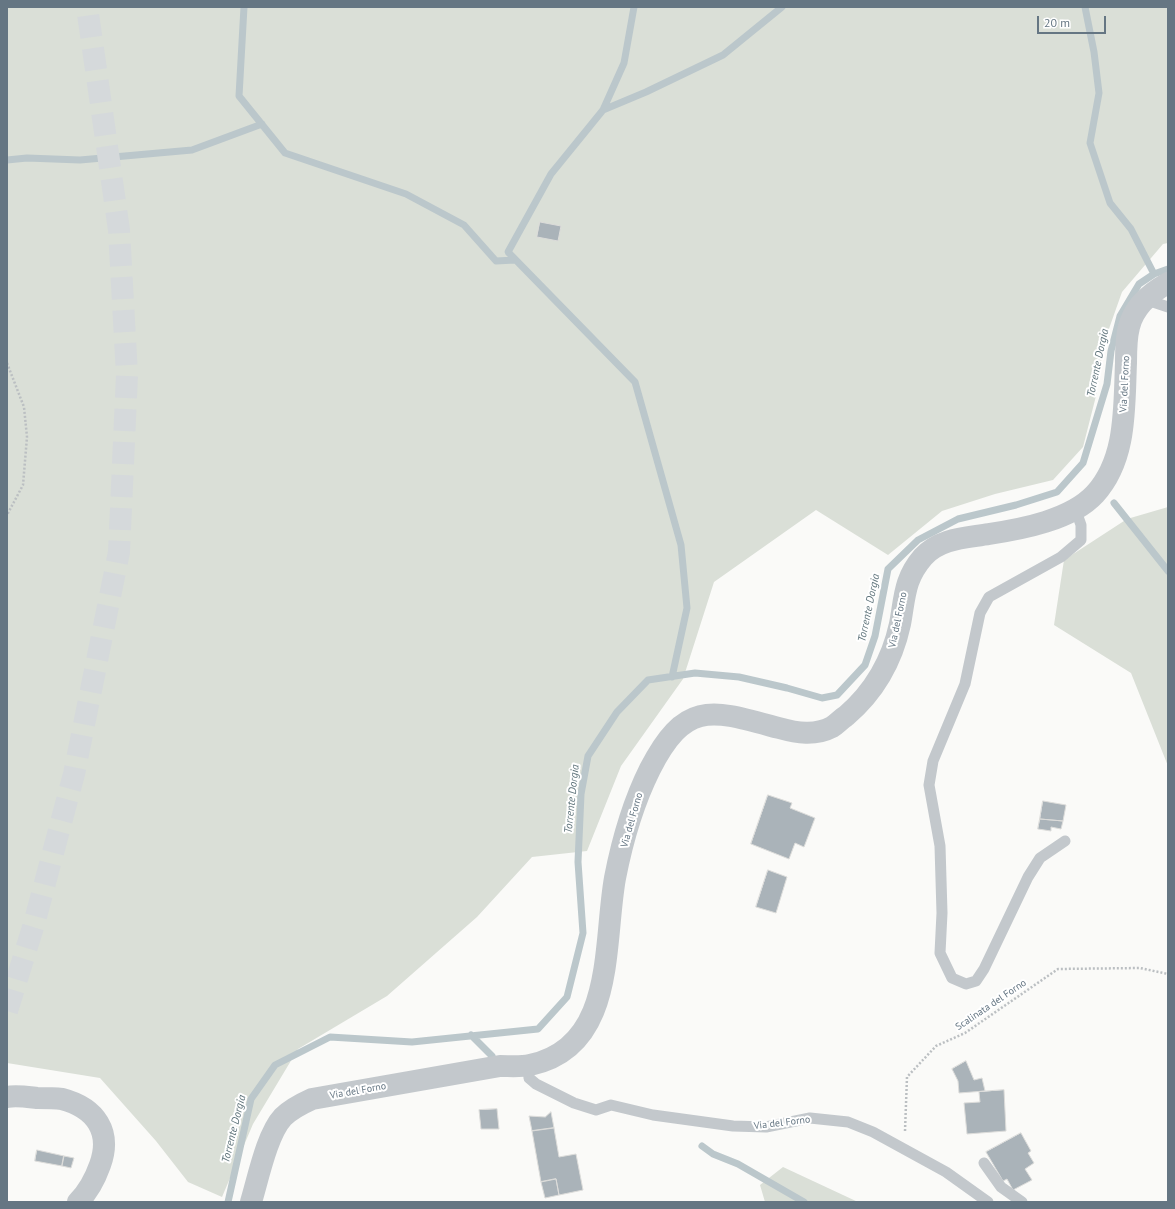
<!DOCTYPE html>
<html>
<head>
<meta charset="utf-8">
<style>
	body { margin:0 }
	#map { position:relative; width:1175px; height:1209px; overflow:hidden; background:#fafaf8; font-family:"PT Sans",sans-serif }
	canvas { display:block }
	.frame { position:absolute; inset:0; border:8px solid #657683; pointer-events:none }
	.scale { position:absolute; left:1037px; top:16px; width:69px; height:18px; box-sizing:border-box; border:2px solid #657683; border-top:0; padding-left:5px; font-size:12px; line-height:14px; white-space:nowrap; color:#657683; -webkit-text-stroke:3px #fff; paint-order:stroke }
</style>
</head>
<body>
<div id="map">
<canvas width="1175" height="1209"></canvas>
<div class="frame"></div>
<div class="scale">20 m</div>
</div>
<script>
const ctx = document.querySelector('canvas').getContext('2d');
ctx.lineJoin = 'round';
function fillPath(path, color) {
  ctx.fillStyle = color;
  ctx.fill(path, 'evenodd');
}
function strokePath(path, color, width, dash) {
  ctx.strokeStyle = color;
  ctx.lineWidth = width;
  ctx.lineCap = dash ? 'butt' : 'round';
  ctx.setLineDash(dash || []);
  ctx.stroke(path);
}
function label(font, color, halo, rows, align = 'center') {
  ctx.font = font + ' "PT Sans",sans-serif';
  ctx.lineWidth = 4;
  ctx.setLineDash([]);
  ctx.textBaseline = 'middle';
  ctx.strokeStyle = halo;
  ctx.fillStyle = color;
  for (const [text, x, y, turn = 0] of rows) {
    ctx.save();
    ctx.translate(x, y);
    ctx.rotate((+turn || 0) * Math.PI / 180);
    ctx.textAlign = isNaN(turn) ? turn : align;
    if (halo) ctx.strokeText(text, 0, 0);
    ctx.fillText(text, 0, 0);
    ctx.restore();
  }
}
fillPath(new Path2D(`
	M7 7H1168V243L1163 244 1122 292 1105 340 1096 396 1083 447 1053 480 995 494 942 511 888 555 816 510 714 582 683 679 621 766 587 851 532 857 477 917 387 996 298 1049 253 1124 222 1197 188 1182 156 1141 100 1078 7 1063Z
	M1168 507V766L1131 673 1054 625 1064 560 1127 519Z
	M783 1167 858 1202H765L760 1185Z`), '#dadfd7');
strokePath(new Path2D(`
	M244 7 239 96 285 153 406 194 464 225 496 261 515 260
	M634 7 624 63 603 110 551 174 508 252 635 382 681 545 687 608 672 677
	M1085 7 1094 52 1099 93 1090 143 1110 203 1131 229 1154 274
	M603 110 646 92 723 55 782 7
	M7 160 27 158 80 160 192 150 262 124
	M1114 503 1168 571
	M471 1035 492 1056
	M702 1146 713 1154 738 1164 804 1202
	M228 1202 251 1099 275 1065 330 1037 412 1042 538 1029 567 997 583 933 578 862 581 794 588 756 617 712 648 680 695 673 739 677 787 688 822 698 837 695 865 665 875 636 888 569 918 540 958 519 1016 505 1057 492 1083 463 1107 384 1111 351 1120 316 1139 284 1154 274 1168 269`), '#bbc7cb', 7);
const building = new Path2D(`
	M540 222 561 226 558 241 537 237Z
	M768 795 792 803 790 808 815 818 804 847 795 843 789 859 751 844Z
	M1043 801 1066 805 1063 821 1040 819Z
	M1040 819 1063 821 1061 829 1051 827V831L1038 829Z
	M768 870 787 877 776 913 756 907Z
	M966 1061 974 1080 982 1078 985 1091 959 1093 958 1081 952 1069Z
	M1004 1090 1006 1131 967 1134 964 1103 980 1102 979 1092Z
	M497 1109 499 1129H481L479 1110Z
	M551 1112 554 1128 532 1131 529 1116 545 1117Z
	M554 1128 559 1157 576 1154 583 1190 559 1195 556 1179 541 1182 532 1131Z
	M1021 1133 1031 1151 1028 1153 1034 1163 1025 1169 1032 1180 1013 1190 1007 1179 1003 1181 986 1152Z
	M37 1150 64 1156 62 1166 35 1161Z
	M64 1156 74 1158 71 1168 62 1166Z
	M556 1179 559 1195 545 1198 541 1182Z`);
fillPath(building, '#aab3b9');
strokePath(building, '#dcdcda', 1);
strokePath(new Path2D(`
	M7 1011 34 924 74 774 119 552 127 375 119 230 87 7`), '#d5d9db', 22, [22, 11]);
strokePath(new Path2D(`
	M7 363 24 407 27 437 23 485 7 515
	M905 1131 907 1077 936 1046 965 1033 1058 969 1140 968 1168 974`), '#bbbfc2', 2.5, [2, 2]);
strokePath(new Path2D(`
	M1144 299 1168 307
	M1065 841 1040 858 1028 877 984 969 976 981 966 984 952 978 940 953 942 913 940 846 929 785 933 761 965 684 980 613 989 597 1061 557 1081 540V525L1075 508
	M528 1066 529 1078 536 1084 574 1103 596 1110 611 1105 653 1115 733 1126 766 1127 810 1118 848 1122 873 1132 946 1172 988 1202
	M984 1163 1001 1187 1022 1202`), '#c3c8cc', 11);
strokePath(new Path2D(`
	M7 1097C16 1095 28 1097 37 1098 45 1098 54 1098 62 1099 96 1108 112 1132 100 1165 95 1179 88 1192 78 1202
	M251 1202C258 1179 267 1134 283 1117 291 1109 301 1104 312 1099L500 1066C510 1066 521 1067 530 1065 616 1047 603 945 615 878 622 842 634 801 650 769 686 699 712 710 779 728 797 733 815 736 832 727 837 724 841 719 846 716 874 692 892 661 900 624 905 597 904 579 923 557 940 538 966 538 989 534 1022 529 1071 520 1095 494 1127 459 1124 407 1126 363 1126 351 1126 338 1129 327 1134 306 1150 293 1168 283`), '#c3c8cc', 22);
label('10px', '#657683', '#fff', [
	["Via del Forno",1125,384,-87],
	["Via del Forno",898,620,-78],
	["Via del Forno",632,820,-74],
	["Scalinata del Forno",991,1005,-34],
	["Via del Forno",358,1091,-10],
	["Via del Forno",782,1123,-7]
]);
label('italic 11px', '#60757c', '#fff', [
	["Torrente Dorgia",1098,363,-78],
	["Torrente Dorgia",869,608,-78],
	["Torrente Dorgia",572,799,-84],
	["Torrente Dorgia",234,1129,-76]
]);
</script>
</body>
</html>
